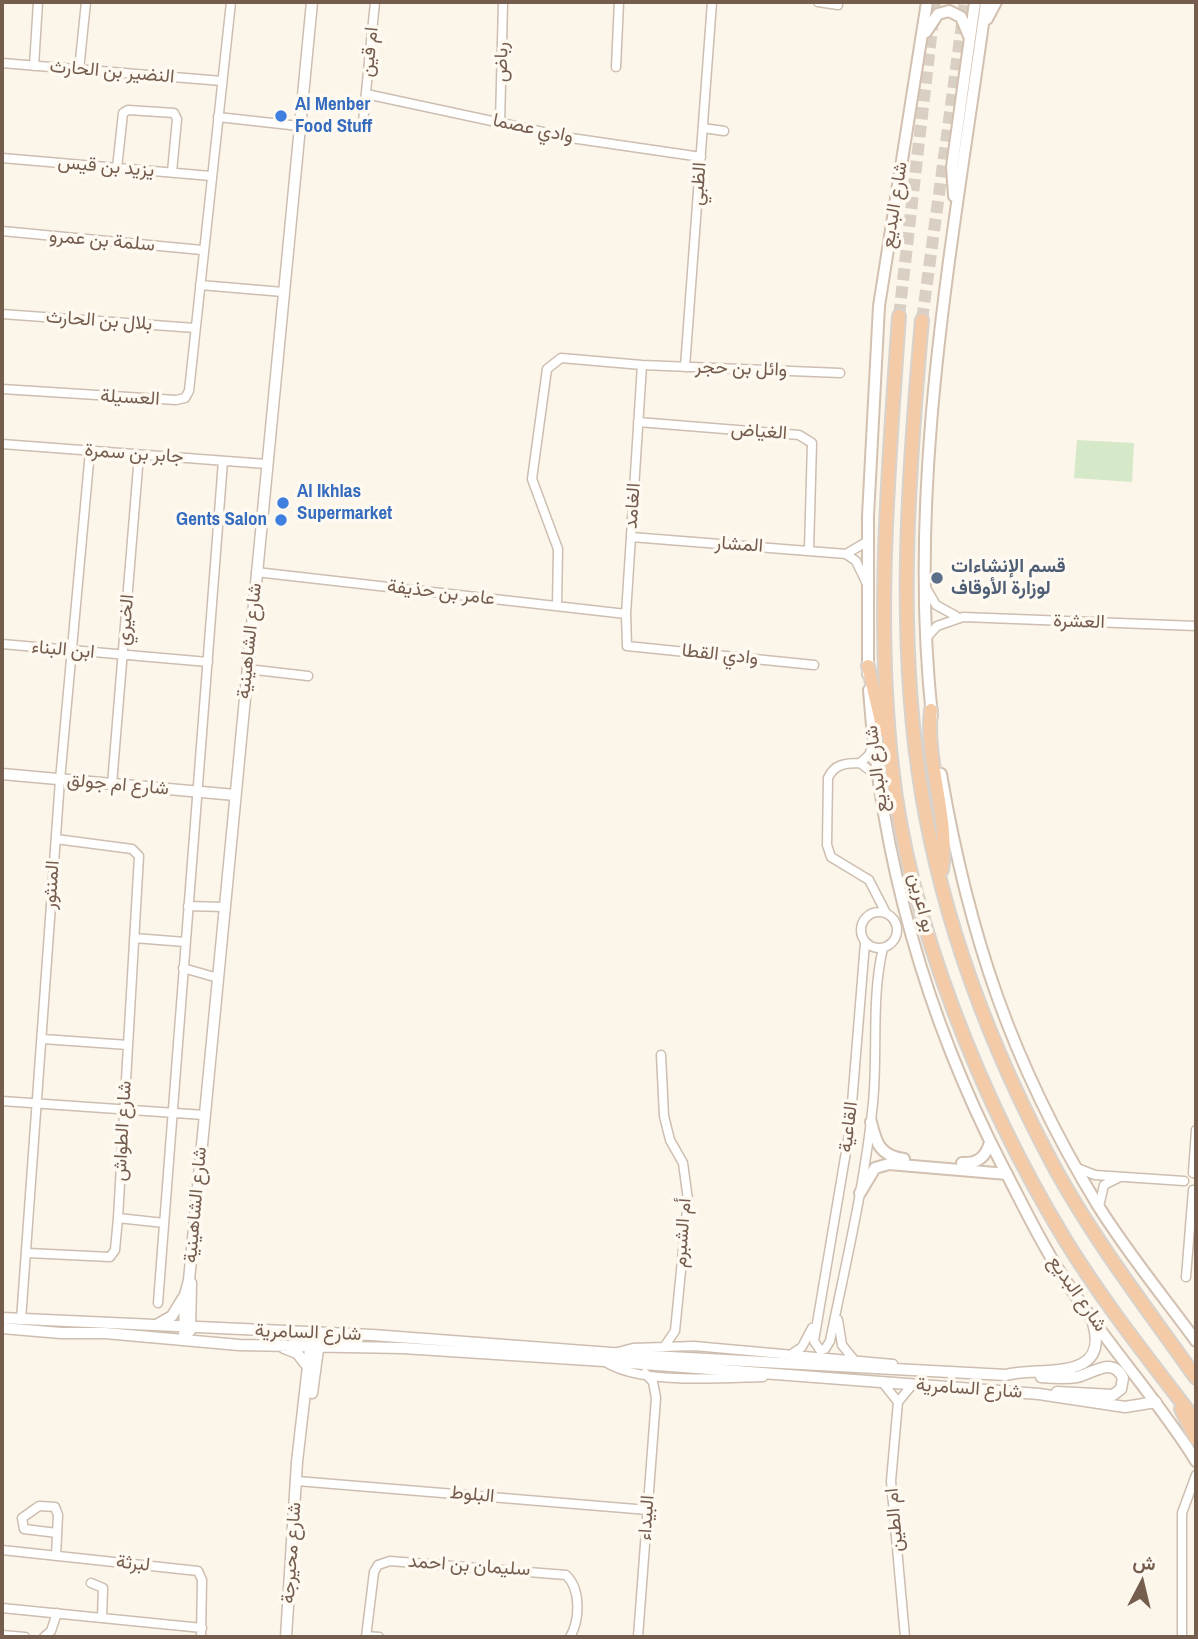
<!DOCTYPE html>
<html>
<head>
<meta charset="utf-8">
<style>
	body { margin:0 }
	#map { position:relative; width:1198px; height:1639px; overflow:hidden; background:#fcf5ea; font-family:"Archivo Narrow",Vazirmatn,sans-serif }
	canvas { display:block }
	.frame { position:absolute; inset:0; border:4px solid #755d4e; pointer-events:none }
	.north { position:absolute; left:1107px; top:1548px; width:70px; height:70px; -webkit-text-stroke:5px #fef9f1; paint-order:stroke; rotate:7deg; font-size:19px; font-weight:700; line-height:28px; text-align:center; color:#755d4e }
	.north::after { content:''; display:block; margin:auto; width:24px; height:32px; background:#755d4e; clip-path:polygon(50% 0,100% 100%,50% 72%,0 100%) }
</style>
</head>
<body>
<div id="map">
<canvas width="1198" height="1639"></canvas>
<div class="frame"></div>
<div class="north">ش</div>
</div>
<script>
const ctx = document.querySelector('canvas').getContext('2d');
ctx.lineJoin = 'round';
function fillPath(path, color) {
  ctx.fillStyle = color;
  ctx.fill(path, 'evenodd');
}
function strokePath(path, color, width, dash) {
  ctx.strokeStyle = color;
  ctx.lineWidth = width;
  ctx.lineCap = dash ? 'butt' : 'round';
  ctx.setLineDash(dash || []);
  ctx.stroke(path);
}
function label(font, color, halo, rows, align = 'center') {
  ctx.font = font + ' "Archivo Narrow",Vazirmatn,sans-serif';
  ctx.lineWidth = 7;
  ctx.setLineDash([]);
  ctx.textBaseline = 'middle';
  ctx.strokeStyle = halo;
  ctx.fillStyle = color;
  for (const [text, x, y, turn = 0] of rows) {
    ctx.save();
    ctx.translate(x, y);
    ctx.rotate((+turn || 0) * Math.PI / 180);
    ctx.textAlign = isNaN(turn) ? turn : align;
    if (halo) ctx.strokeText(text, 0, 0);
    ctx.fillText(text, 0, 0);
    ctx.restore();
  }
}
fillPath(new Path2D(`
	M1077 440 1134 443 1132 482 1074 478Z`), '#d5e9c9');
strokePath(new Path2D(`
	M899 316 935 2
	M922 320 965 2`), '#dacfc3', 12, [12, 6]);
const minor = new Path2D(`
	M818 2 838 5
	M2 63 222 81
	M34 66 38 2
	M616 67 619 2
	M79 70 86 2
	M366 94 571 138 701 157
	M218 117 299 126 357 128 363 122 375 2
	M500 123 503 2
	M703 128 724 131
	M2 158 211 176
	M117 168 123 113 128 110 174 113 177 119 172 172
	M2 231 202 250
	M200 285 283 292
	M2 314 195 328
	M642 365 626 614 627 646 814 665
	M685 367 712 2
	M2 389 176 400 185 398 189 391 231 2
	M638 422 799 435 812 443 809 550
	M2 444 266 464
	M631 537 846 554 868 541
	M846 554 856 561 866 582
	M256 572 626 614
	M926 588 936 605 956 616
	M557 606 558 549 532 479 547 369 561 358 642 365 840 373
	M927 637 937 626 963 617 1196 626
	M2 644 208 662
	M247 669 308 676
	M860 763 869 755 873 744
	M877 776 860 763C846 763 834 764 828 778L827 845 831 857 869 880 886 913
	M112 784 139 455
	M188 906 224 907
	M861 930a18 18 0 1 1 36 0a18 18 0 1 1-36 0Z
	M134 938 185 942
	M865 943 850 1128 814 1341 820 1350 825 1349 830 1341C846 1262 865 1183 873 1103 878 1052 871 998 883 948
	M183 968 218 978
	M43 1039 128 1045
	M661 1055 664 1116 670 1140 683 1163 688 1200 675 1331 664 1347
	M2 1101 204 1115
	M1077 1168 1095 1175 1184 1181
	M1193 1173 1196 1130
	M1099 1206 1104 1185 1120 1177
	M118 1218 164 1223
	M28 1253 110 1257 115 1250 118 1218 139 856 132 849 56 839
	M1186 1277 1193 1190
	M158 1303 223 461
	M21 1320 60 780 90 451
	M838 1320 842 1345 855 1361
	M614 1353 633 1348 694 1346 893 1364
	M790 1355 802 1347 812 1328
	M604 1361C638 1385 722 1378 763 1377
	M883 1383 898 1402 891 1481 905 1637
	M898 1402 912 1385
	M297 1481 648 1510
	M2 1550 198 1571 202 1580 201 1637
	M56 1556 58 1515 55 1507 39 1506 22 1518 24 1529 57 1533
	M91 1583 103 1588 102 1618
	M2 1608 202 1628
	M2 1635 25 1637
	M366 1636 379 1637
	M44 1637 51 1631 57 1613
	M366 1637 374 1572 378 1565 390 1561 566 1575C581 1589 580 1620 570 1637
	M638 1637 656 1398 653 1382 645 1373
	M1182 1637V1513L1196 1475`);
const tertiary = new Path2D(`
	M2 774 235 795
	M2 1318 372 1335 651 1356 1006 1375C1038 1366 1111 1384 1093 1323
	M158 1324 172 1316 183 1298
	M2 1328 61 1333H105L239 1345 403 1348 604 1361 1039 1394 1125 1407 1156 1402
	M190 1331 191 1283
	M184 1340 185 1295 189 1280 312 2
	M284 1348 297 1353 308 1367
	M1041 1377C1053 1378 1065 1379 1077 1377 1094 1373 1112 1356 1123 1378L1121 1389 1113 1395 1057 1392
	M312 1393 319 1342
	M286 1637 297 1462 311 1340`);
const secondary = new Path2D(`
	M987 19 996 2
	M926 32 938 14 949 11 961 17 969 36
	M954 196 952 167 975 2
	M868 674V516L879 306 927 2
	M869 690C881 858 925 1015 1002 1165 1021 1201 1038 1238 1060 1272 1101 1338 1155 1395 1196 1461
	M932 716C906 477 954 238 986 2
	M941 774C969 936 1011 1062 1097 1204 1126 1251 1163 1296 1196 1341
	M871 1122C876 1143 880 1156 904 1159
	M962 1163C978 1164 986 1157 990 1142
	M860 1193 875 1168 889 1164 1007 1174`);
const trunk = new Path2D(`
	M899 316C889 465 875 617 892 767 909 924 983 1104 1064 1238 1103 1302 1151 1362 1196 1421
	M922 320C908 477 896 638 922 794 944 927 993 1054 1057 1172 1097 1244 1148 1310 1196 1378
	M868 666 883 730
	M931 710C925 763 950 817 942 870
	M1181 1409 1196 1439`);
strokePath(minor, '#cdbeb0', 11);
strokePath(tertiary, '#cdbeb0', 13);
strokePath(secondary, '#d2c0b0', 14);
strokePath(trunk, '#d8d2cd', 16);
strokePath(minor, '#fff', 8);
strokePath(tertiary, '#fff', 10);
strokePath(secondary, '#fff', 10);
strokePath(trunk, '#f4cba6', 12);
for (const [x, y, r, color] of [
	[281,116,7,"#3f7fe0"],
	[283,503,7,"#3f7fe0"],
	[281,520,7,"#3f7fe0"],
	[937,578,7,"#5c6f8a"]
]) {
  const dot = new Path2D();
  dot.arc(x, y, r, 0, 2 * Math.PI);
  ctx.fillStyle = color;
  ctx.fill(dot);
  strokePath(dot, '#fef9f1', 2.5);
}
label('19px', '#755d4e', '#fef9f1', [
	["ام قين",370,52,-84],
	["رباض",502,62,-89],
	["النضير بن الحارث",112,72,5],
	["وادي عصما",533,129,12],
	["يزيد بن قيس",106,167,5],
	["الظبي",699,184,-86],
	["شارع البديع",895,205,-81],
	["سلمة بن عمرو",102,241,5],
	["بلال بن الحارث",99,321,4],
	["وائل بن حجر",741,369,2],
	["العسيلة",130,398,3],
	["الغياض",759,432,4],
	["جابر بن سمرة",134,454,4],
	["الغامد",633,506,-86],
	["المشار",739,545,4],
	["عامر بن حذيفة",441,593,7],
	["الخيري",126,620,-85],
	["العشرة",1079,622,2],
	["شارع الشاهينية",250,641,-84],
	["ابن البناء",63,650,5],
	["وادي القطا",720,655,6],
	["شارع البديع",877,769,-97],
	["شارع ام جولق",118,785,5],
	["المنثور",52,885,-86],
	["بو اعرين",921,903,76],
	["القاعية",849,1127,-83],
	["شارع الطواش",123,1131,-87],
	["شارع الشاهينية",196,1205,-85],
	["أم الشبرم",683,1233,-86],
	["شارع البديع",1077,1294,55],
	["شارع السامرية",308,1333,2],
	["شارع السامرية",969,1389,4],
	["البلوط",472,1495,5],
	["البيداء",647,1518,-86],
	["ام الطين",895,1520,-95],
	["شارع محيرجة",292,1553,-86],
	["لبرثة",133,1564,6],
	["سليمان بن احمد",469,1566,4]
]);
label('bold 19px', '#366cbe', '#fef9f1', [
	["Al Menber",295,105],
	["Food Stuff",295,127],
	["Al Ikhlas",297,492],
	["Supermarket",297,514],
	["Gents Salon",267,520,"right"]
], 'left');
label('bold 19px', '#4e5e75', '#fef9f1', [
	["قسم الإنشاءات",951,567],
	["لوزارة الأوقاف",951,589]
], 'left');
</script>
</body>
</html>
